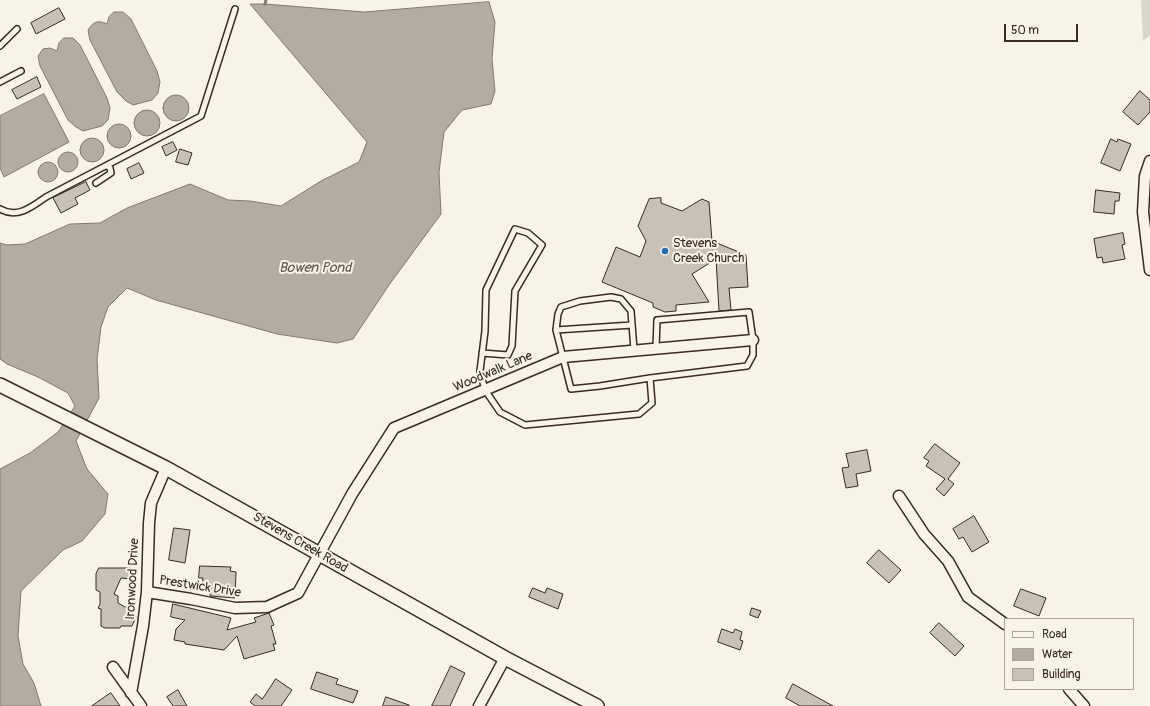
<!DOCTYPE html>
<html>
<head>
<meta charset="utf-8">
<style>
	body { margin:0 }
	#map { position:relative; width:1150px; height:706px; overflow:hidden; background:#f7f3e8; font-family:Pangolin,sans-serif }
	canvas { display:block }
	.legend { position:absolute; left:1004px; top:618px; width:130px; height:72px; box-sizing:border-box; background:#f7f3e8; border:1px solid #aca397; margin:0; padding:5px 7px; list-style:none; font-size:12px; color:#3b2a1e }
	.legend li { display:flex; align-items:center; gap:8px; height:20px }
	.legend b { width:20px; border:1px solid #aca397 }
	.scale { position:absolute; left:1004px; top:24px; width:74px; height:18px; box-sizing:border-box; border:2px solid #3b2a1e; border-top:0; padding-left:5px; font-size:12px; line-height:14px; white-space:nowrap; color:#3b2a1e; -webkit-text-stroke:3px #f7f3e8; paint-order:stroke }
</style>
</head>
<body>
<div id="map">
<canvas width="1150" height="706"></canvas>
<ul class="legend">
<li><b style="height:5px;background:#f7f3e8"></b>Road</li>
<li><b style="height:11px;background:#b4aca0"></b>Water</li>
<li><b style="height:11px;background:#c8c1b6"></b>Building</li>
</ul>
<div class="scale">50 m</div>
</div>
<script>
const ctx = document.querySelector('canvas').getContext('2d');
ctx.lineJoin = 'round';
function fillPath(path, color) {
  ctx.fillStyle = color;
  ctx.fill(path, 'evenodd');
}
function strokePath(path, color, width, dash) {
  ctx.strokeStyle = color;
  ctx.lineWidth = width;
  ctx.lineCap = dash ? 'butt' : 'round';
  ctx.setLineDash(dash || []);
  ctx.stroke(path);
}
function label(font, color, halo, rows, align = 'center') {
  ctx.font = font + ' Pangolin,sans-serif';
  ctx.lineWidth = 4;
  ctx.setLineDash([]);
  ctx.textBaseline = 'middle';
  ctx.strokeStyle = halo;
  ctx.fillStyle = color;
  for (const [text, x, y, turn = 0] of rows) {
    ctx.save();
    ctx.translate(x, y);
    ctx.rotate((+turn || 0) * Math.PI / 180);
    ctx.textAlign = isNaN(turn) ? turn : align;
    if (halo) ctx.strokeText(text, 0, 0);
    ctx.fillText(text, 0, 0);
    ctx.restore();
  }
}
fillPath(new Path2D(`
	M1141 0H1150V35L1143 41Z`), '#dbd6cb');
const water = new Path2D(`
	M489 2 495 22 492 59 495 91 491 104 462 110 444 132 439 172 441 214 389 285 353 339 337 343 277 334 156 300 127 288 108 307 101 327 97 359 99 398 76 441 87 469 108 494 105 514 82 541 63 550 21 591 18 636 23 664 34 683 41 706H0V469L30 453 58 432 75 406 68 393 38 377 7 364 0 359V243L7 245 25 244 70 224 100 223 127 208 190 184 228 200 250 201 281 206 321 181 359 162 367 142 250 4H265L364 12Z
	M114 12H123L131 19 157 71 160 82 158 93 152 100 133 105 126 101 117 92 90 40 88 30C94 21 98 20 107 24L109 17Z
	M64 38H73L80 45 107 98 110 108 108 120 102 126 83 131 76 127 68 120 40 66 38 56 43 49 50 48 57 51 59 43Z
	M44 94 69 142 4 177 0 168V116Z
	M163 108a13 13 0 1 1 26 0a13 13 0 1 1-26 0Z
	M134 123a13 13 0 1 1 26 0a13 13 0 1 1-26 0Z
	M107 136a12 12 0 1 1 24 0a12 12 0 1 1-24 0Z
	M80 150a12 12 0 1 1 24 0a12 12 0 1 1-24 0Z
	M58 162a10 10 0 1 1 20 0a10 10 0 1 1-20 0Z
	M38 172a10 10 0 1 1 20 0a10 10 0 1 1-20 0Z`);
fillPath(water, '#b4aca0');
strokePath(water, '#84786c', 1);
strokePath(new Path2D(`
	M265 4 266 0`), '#84786c', 3);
const building = new Path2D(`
	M59 8 65 19 36 34 31 23Z
	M37 77 41 87 17 99 12 90Z
	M1140 91 1150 100V112L1138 125 1123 112Z
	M1111 139 1117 142 1118 139 1131 144 1120 171 1101 163Z
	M173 142 177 150 166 156 162 147Z
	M180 149 192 153 188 165 176 162Z
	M139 163 144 173 131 179 127 169Z
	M86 182 90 190 75 198 78 204 61 213 53 198Z
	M1096 190 1120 193 1119 201H1115L1114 214 1094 212Z
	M661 198V203L682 211 702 199 709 202 712 241 746 255 748 287 729 288 731 310 719 311 716 259 692 274 709 302 676 305V311L665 312 653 307V303L602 282 616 247 640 257 646 241 638 226 649 199Z
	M1123 233 1125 244 1122 245 1125 259 1103 263 1102 257 1097 258 1094 239Z
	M935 444 960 463 948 479 954 484 944 496 936 489 945 479 926 466 929 461 924 458Z
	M867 450 871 471 856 474 858 486 846 488 842 468 849 467 846 454Z
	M974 516 989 542 972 552 963 537 959 539 953 529Z
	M174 528 190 530 185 563 169 560Z
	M879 550 901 570 889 583 867 563Z
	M200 566 231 567 230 571 236 572 235 598 210 596 211 585H202L203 578H199Z
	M99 568H131V579L121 578 114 594 118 596V603L125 607H134V616L136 617 132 626H121L120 628H105L101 626V609L98 608 100 604V592L96 590V574Z
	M533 588 545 593 547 588 563 594 558 609 529 597Z
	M1021 589 1046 598 1039 616 1014 606Z
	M173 604 231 618 227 630 256 622 254 618 269 613 274 625 271 626 276 644H273L275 650 244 659 237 636 224 650 185 644V642L174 640 176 629 185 620 171 617Z
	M752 608 761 611 758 618 750 615Z
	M939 623 964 646 955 656 930 633Z
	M722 629 733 633 735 629 742 632 740 640 743 641 740 650 718 642Z
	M451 666 465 673 450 706H432Z
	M317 672 338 679 336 684 358 691 353 703 311 689Z
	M276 679 292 690 281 706H255L250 702 256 694 262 699Z
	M793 684 833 706H800L786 698Z
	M178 690 187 706H173L167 697Z
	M111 693 120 706H92Z
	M386 697 409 705V706H383Z`);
fillPath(building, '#c8c1b6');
strokePath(building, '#3b2a1e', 1);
const service = new Path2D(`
	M0 46 17 29
	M0 82 21 71
	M96 183 111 173 110 168 107 166
	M0 209C17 219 32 207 46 197L201 116 235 9
	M556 330 632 325
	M634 350 631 311 621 299 611 297 580 301 561 307 558 314 556 330 571 389 600 386 650 378 747 366 753 355V340L749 312 657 320 656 348
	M482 353 508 355 512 346 515 291 542 245 528 233 515 229 486 290 485 331 480 371 485 390 500 412 525 425 639 414 652 403 650 378`);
const minor = new Path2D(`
	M1150 161 1145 176 1143 212 1150 270
	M899 496 924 534 948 561 968 597 1005 624
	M147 592 191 599 235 608 267 607 298 593 352 494 394 428 563 357 753 340
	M113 667 141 706
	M1069 689 1084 706
	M131 693 143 626 147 592 149 523 151 503 166 468
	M479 706 505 658`);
const tertiary = new Path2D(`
	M0 385 166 468 505 658 597 706`);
strokePath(service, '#3b2a1e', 8);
strokePath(minor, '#3b2a1e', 13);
strokePath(tertiary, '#3b2a1e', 16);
strokePath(service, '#f7f3e8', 5);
strokePath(minor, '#f7f3e8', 10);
strokePath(tertiary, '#f7f3e8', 13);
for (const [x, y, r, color] of [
	[665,251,4,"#1f6fb2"]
]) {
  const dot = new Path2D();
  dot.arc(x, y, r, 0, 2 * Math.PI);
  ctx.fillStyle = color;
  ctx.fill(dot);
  strokePath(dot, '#f7f3e8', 1.5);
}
label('13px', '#3b2a1e', '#f7f3e8', [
	["Stevens",673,244],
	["Creek Church",673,259]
], 'left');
label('13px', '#3b2a1e', '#f7f3e8', [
	["Woodwalk Lane",493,372,-23],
	["Stevens Creek Road",300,543,30],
	["Ironwood Drive",133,579,-87],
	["Prestwick Drive",200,587,9]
]);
label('italic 14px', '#5f5145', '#f7f3e8', [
	["Bowen Pond",315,268]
]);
</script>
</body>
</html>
